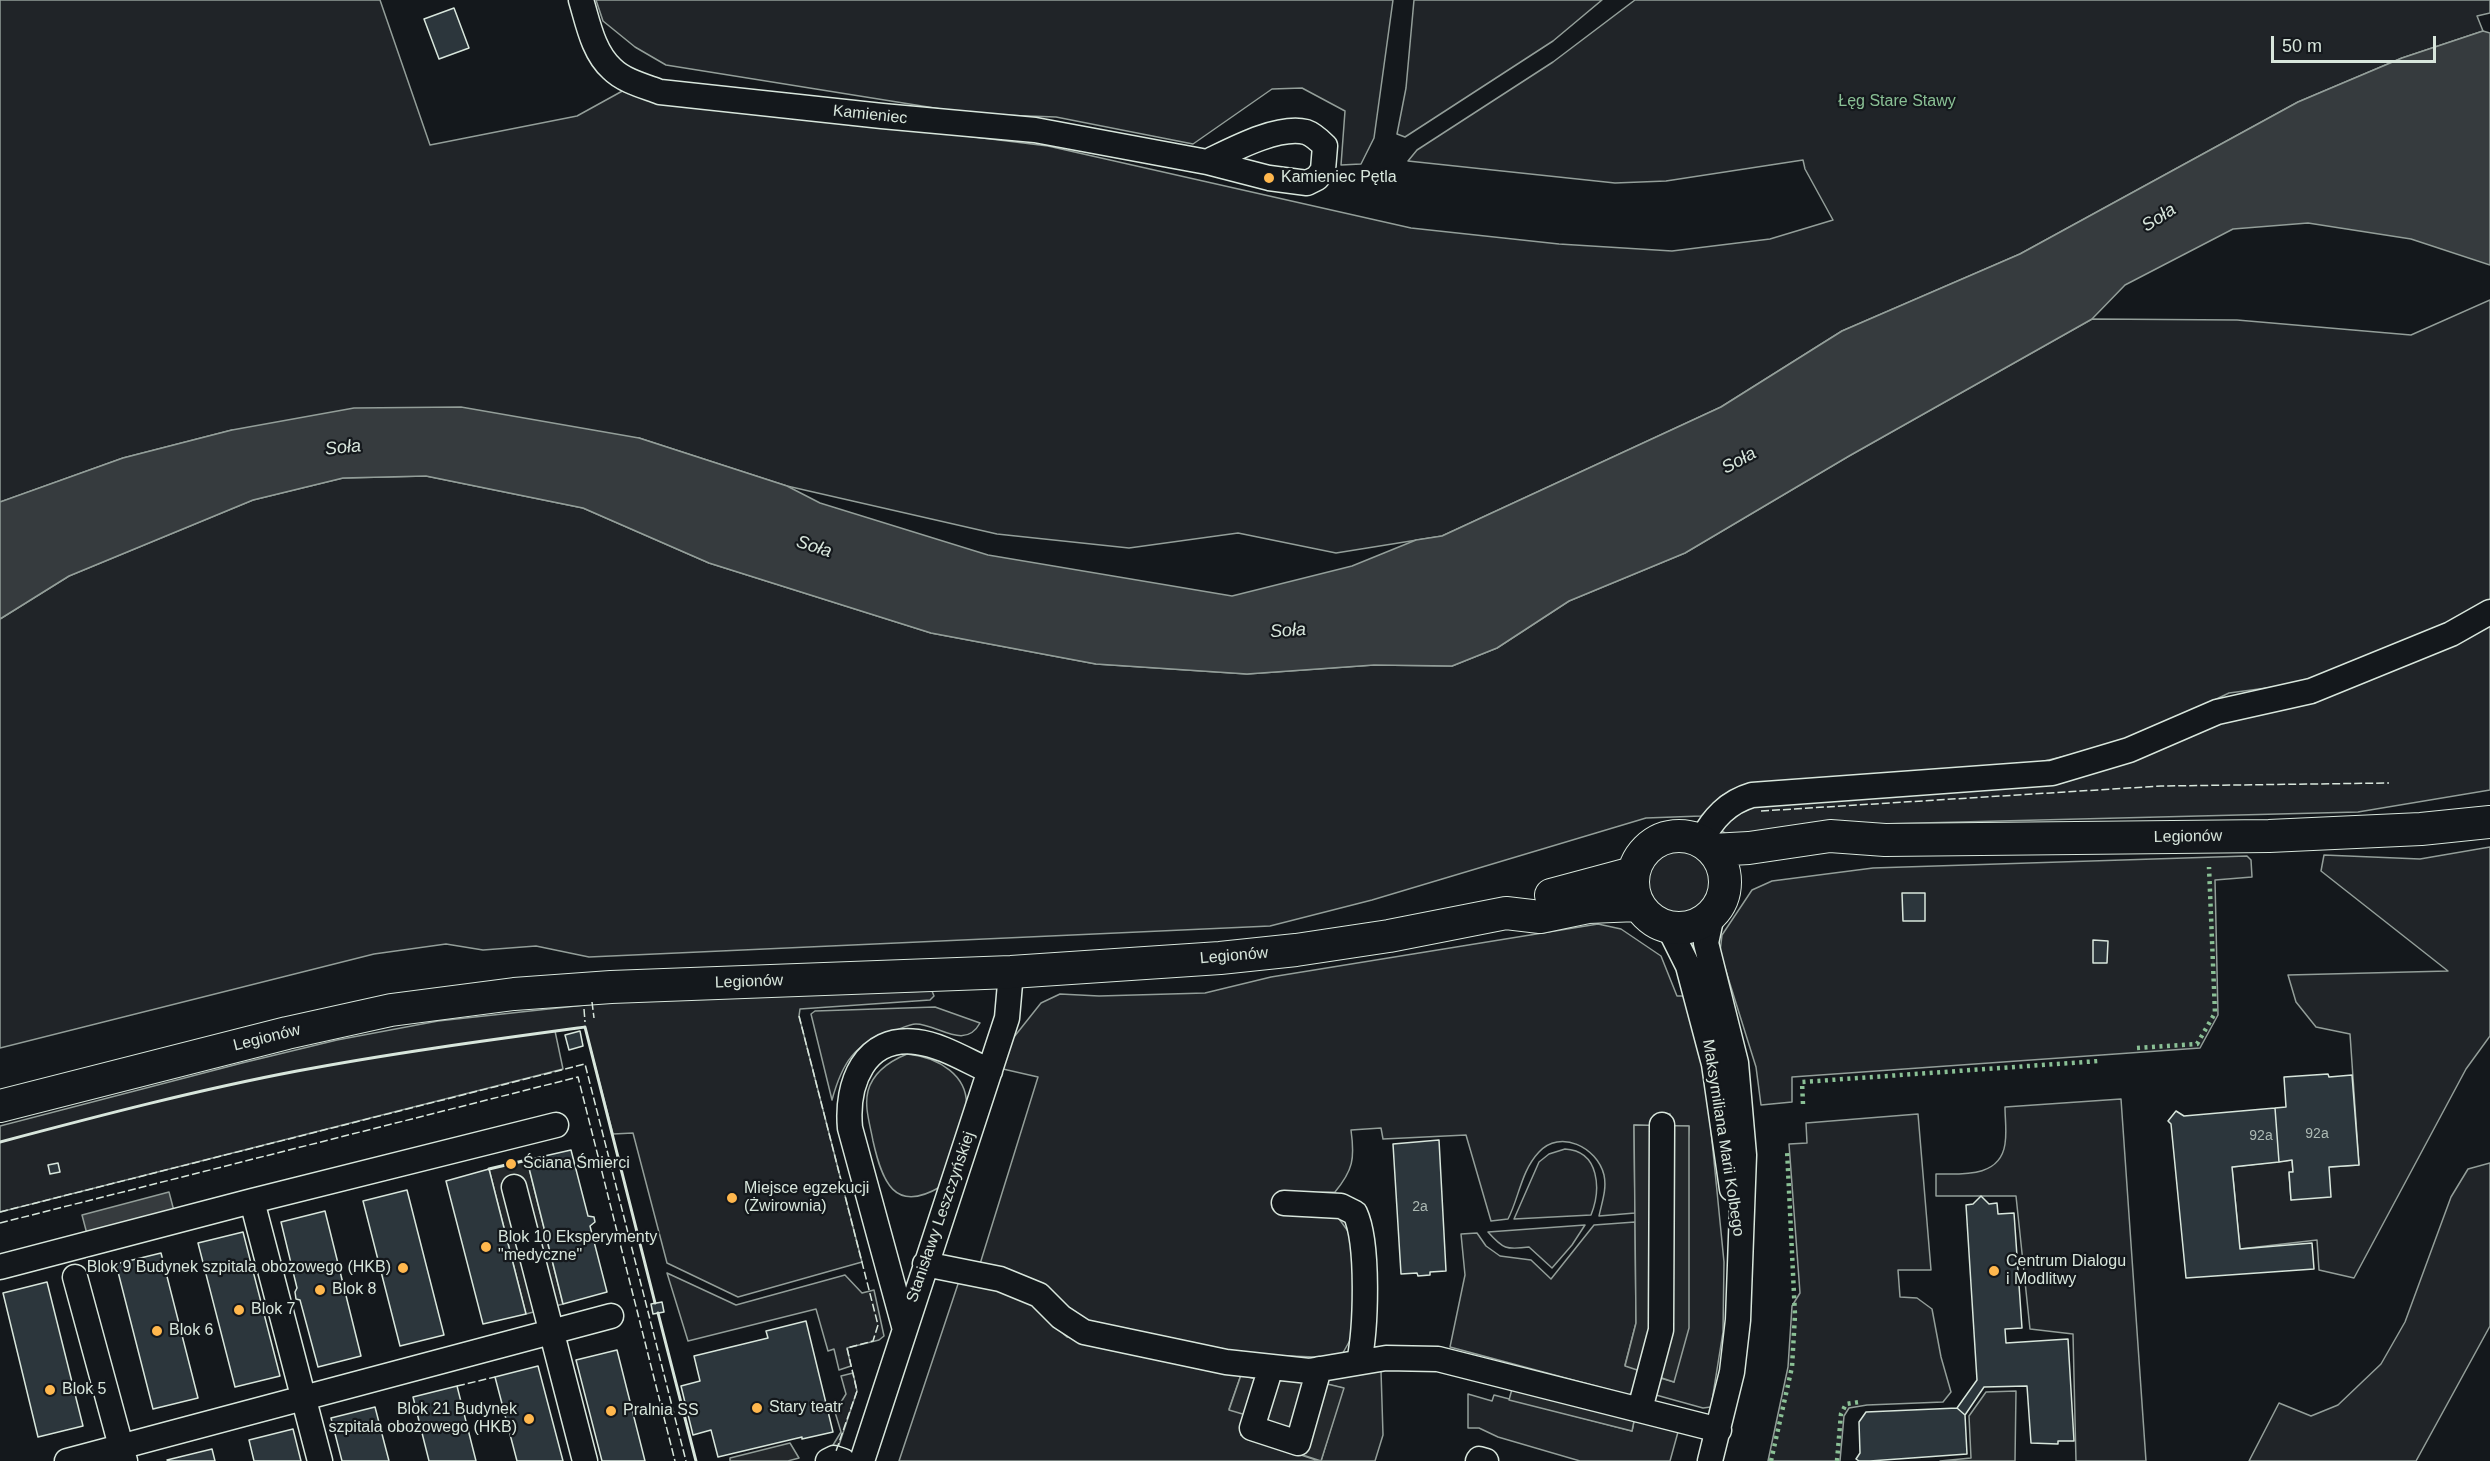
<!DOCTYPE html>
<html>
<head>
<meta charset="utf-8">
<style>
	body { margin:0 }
	#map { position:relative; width:2490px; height:1461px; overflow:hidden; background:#14181c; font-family:Helvetica,sans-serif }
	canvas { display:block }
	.scale { position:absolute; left:2271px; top:36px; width:165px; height:27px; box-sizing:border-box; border:3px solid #d8e6dc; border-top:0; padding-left:8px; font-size:18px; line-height:21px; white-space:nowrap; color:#d8e6dc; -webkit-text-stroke:4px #14181c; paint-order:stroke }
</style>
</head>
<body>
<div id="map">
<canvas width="2490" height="1461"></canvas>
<div class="scale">50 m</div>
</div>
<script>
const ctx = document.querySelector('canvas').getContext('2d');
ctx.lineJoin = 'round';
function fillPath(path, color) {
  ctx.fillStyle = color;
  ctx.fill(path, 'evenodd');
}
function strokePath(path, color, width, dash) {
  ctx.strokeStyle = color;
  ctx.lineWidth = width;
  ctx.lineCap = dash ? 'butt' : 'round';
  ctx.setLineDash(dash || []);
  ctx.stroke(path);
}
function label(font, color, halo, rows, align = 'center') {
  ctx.font = font + ' Helvetica,sans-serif';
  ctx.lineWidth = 4.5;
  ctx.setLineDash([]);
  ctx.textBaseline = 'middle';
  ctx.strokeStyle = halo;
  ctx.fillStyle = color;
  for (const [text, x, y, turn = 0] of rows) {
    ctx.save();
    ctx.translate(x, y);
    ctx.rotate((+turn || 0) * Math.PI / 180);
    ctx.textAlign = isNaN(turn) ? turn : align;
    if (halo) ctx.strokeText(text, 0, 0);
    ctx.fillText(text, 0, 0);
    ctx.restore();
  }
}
const green = new Path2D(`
	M0 0H380L430 145 577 116 626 89 679 101 1048 146 1411 228 1559 244 1672 251 1770 239 1833 220 1805 169 1803 160 1666 181 1615 183 1408 161 1417 150 1553 62 1635 0H2490V13L2477 16 2483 31 2402 58 2298 102 2020 254 1842 331 1721 407 1442 536 1336 553 1238 533 1129 548 997 534 787 486 639 438 232 430 123 458 0 502Z
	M596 0H1393L1374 138 1361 164 1341 165 1345 111 1302 88 1272 89 1193 144 1056 117 972 114 666 65 635 47 603 21Z
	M1414 0H1602L1553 41 1405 137 1397 134 1406 88Z
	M2490 300V790L2358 812 1801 826 1739 837 1725 833 1717 828 1749 801 2062 777 2289 685 2229 693 2129 741 2019 767 1723 795 1701 816 1646 818 1372 900 1270 926 589 957 536 946 483 950 446 944 374 954 0 1048V619L69 576 253 500 343 478 426 476 583 508 709 563 931 633 1096 664 1247 674 1374 665 1452 666 1497 648 1569 601 1685 553 1849 456 2092 319 2237 320 2411 335Z
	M2490 847V1036L2466 1069 2354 1278 2319 1270 2317 1240 2240 1249 2232 1167 2292 1160 2293 1172 2289 1173 2291 1200 2329 1167 2359 1165 2350 1034 2316 1027 2296 1002 2288 975 2448 971 2321 871 2324 855 2420 859Z
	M1647 881a32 32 0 1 1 64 0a32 32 0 1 1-64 0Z
	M2247 856 2251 860 2252 877 2215 880 2218 1015 2200 1048 1792 1077V1102L1761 1105 1756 1067 1720 952 1722 935 1752 890 1772 881 1873 868Z
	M1598 924 1621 929 1661 956 1677 996H1686L1705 1070 1724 1262 1723 1332 1711 1407 1703 1408 1656 1395 1657 1377 1674 1382 1689 1126H1671L1670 1114 1654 1115 1653 1126 1634 1125 1635 1213 1599 1216C1602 1202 1607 1189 1604 1175 1597 1147 1560 1129 1539 1152 1521 1171 1519 1198 1508 1219L1491 1221 1466 1135 1383 1139 1381 1128 1351 1130C1355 1159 1353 1170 1335 1192L1281 1194 1337 1216 1350 1234 1357 1328 1340 1358 1239 1354 1093 1324 1046 1291 980 1264 1038 1077 1003 1069 1010 1042 1041 1003 1060 994 1099 996 1205 993 1271 977Z
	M932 991 934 996 930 1000 800 1009 799 1016 862 1262 738 1297 667 1263 633 1133 613 1134 585 1027 555 1031 563 1069 0 1212V1126L242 1063 337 1040 438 1021 659 997Z
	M935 1007 980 1023C965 1051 937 1024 916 1024 909 1024 900 1029 894 1031 854 1043 842 1063 832 1100L811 1014 815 1011Z
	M907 1054C937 1057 971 1075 966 1111 962 1134 948 1165 940 1187 894 1214 882 1181 873 1141 870 1124 864 1107 868 1091 873 1072 890 1061 907 1054Z
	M2121 1099 2146 1461H2076L2073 1334 2030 1329 2016 1196H1936V1174C1962 1174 2000 1178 2005 1144 2007 1132 2005 1119 2005 1107Z
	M1918 1114 1931 1270H1898L1900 1297 1917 1298 1932 1309 1941 1357 1951 1392 1943 1402 1867 1405 1849 1408 1844 1416 1840 1461H1768L1788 1367 1792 1306 1800 1293 1789 1144 1807 1143 1806 1123Z
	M1565 1149C1600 1151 1601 1190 1591 1215L1514 1219 1539 1162 1549 1154Z
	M2490 1163V1326L2416 1461H2249L2279 1403 2311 1416 2338 1405 2381 1364 2405 1322 2451 1197 2468 1169Z
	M1635 1222 1636 1323 1625 1365 1642 1371 1637 1388 1629 1395 1450 1347 1465 1275 1461 1234 1477 1233 1486 1246 1500 1256 1531 1260 1551 1279 1594 1225Z
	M1585 1225 1572 1245 1552 1268 1529 1247C1506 1250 1503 1249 1488 1232Z
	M667 1273 736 1305 845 1275 862 1293 874 1290 884 1336 879 1340 847 1348 851 1366 839 1370 834 1349 828 1351 816 1309 688 1341Z
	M959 1281C981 1287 1027 1293 1042 1309 1051 1318 1057 1329 1067 1337L1242 1372 1229 1409 1247 1415 1241 1435 1319 1461H899Z
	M1381 1371 1383 1435 1375 1461H1321L1343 1388 1325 1384 1328 1376Z
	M853 1373 857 1391 838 1448 830 1450 841 1432 835 1412 846 1394 841 1376Z
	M1468 1394 1492 1401 1494 1395 1632 1431 1634 1421 1678 1432 1670 1461H1580L1498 1437 1479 1428H1468Z`);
fillPath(green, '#202428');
strokePath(green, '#939e99', 1.5);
const parking = new Path2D(`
	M1634 1125 1689 1126V1328L1674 1382 1625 1366 1636 1323Z
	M527 1160 563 1304 526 1314 489 1169Z
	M1277 1372 1344 1388 1321 1461 1241 1435 1246 1415 1229 1410 1241 1375 1274 1384Z
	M1512 1389 1634 1421 1632 1431 1509 1400Z
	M2016 1391 2015 1461H1940L1971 1458 1969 1416 1986 1392Z
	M790 1443 799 1458 788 1461H730V1458Z`);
fillPath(parking, '#24282b');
strokePath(parking, '#939e99', 1.5);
const water = new Path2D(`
	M2483 31 2490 33V265L2411 239 2308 223 2233 229 2125 285 2092 319 1849 456 1685 553 1569 601 1497 648 1452 666 1374 665 1247 674 1096 664 931 633 709 563 583 508 426 476 343 478 253 500 69 576 0 619V502L123 458 232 430 354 408 461 407 639 438 787 486 820 503 988 555 1232 596 1352 566 1416 540 1442 536 1721 407 1842 331 2020 254 2298 102 2402 58Z
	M169 1192 174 1211 87 1234 82 1215Z`);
fillPath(water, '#363b3e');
strokePath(water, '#939e99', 1.5);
const building = new Path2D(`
	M454 8 469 48 439 59 424 19Z
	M1902 893H1925V921H1903Z
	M2093 940 2108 941 2107 963H2093Z
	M580 1031 583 1046 569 1050 565 1035Z
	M2328 1074 2329 1077 2352 1075 2359 1165 2329 1167 2331 1197 2291 1200 2289 1172H2293L2292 1160 2279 1162 2275 1108 2286 1107 2284 1077Z
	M2275 1108 2279 1162 2232 1167 2240 1249 2312 1243 2314 1269 2186 1278 2171 1124 2168 1121 2176 1111 2184 1116Z
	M1439 1140 1446 1271 1430 1272V1275L1418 1276 1417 1273 1401 1274 1393 1144Z
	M571 1150 588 1216 594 1217 595 1222 590 1226 607 1292 563 1304 527 1160Z
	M58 1163 60 1172 50 1174 48 1165Z
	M489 1169 526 1314 483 1324 446 1181Z
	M407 1190 444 1335 400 1346 363 1201Z
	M1981 1196 1989 1204 1997 1203 1998 1214 2014 1213 2022 1328 2005 1329 2006 1343 2068 1339 2074 1441H2058V1444L2031 1443 2027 1386 1984 1387 1965 1415 1957 1408 1977 1380 1966 1205 1973 1204Z
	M325 1211 361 1356 318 1367 300 1300 296 1299 295 1292 297 1288 281 1222Z
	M243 1232 280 1376 235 1387 198 1243Z
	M161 1253 198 1398 153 1409 116 1264Z
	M47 1282 83 1426 38 1437 3 1293Z
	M662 1302 664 1312 653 1314 651 1304Z
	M806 1321 833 1432 802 1439V1437L718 1457 711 1430 693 1435 681 1386 700 1381 694 1356 768 1338 766 1331Z
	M617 1350 645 1461H602L576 1360Z
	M538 1366 563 1461H517L495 1377Z
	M457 1386 476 1461H429L413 1397Z
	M375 1407 389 1461H342L331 1418Z
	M1957 1408 1965 1415 1967 1454 1870 1461H1859L1856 1459 1860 1453 1859 1422 1866 1412Z
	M293 1429 301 1461H254L249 1440Z
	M212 1449 215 1461H168L167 1460Z`);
fillPath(building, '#2c363c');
strokePath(building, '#d8e6dc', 1.5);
const minor = new Path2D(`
	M581 0C588 23 593 52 612 69 624 81 644 86 660 92L882 116 1035 130 1207 162 1269 178 1307 183 1317 178 1323 170 1325 146C1320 141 1312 134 1306 132 1278 125 1232 150 1207 162
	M1701 841C1713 818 1728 802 1752 795L2052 773 2129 750 2217 712 2311 691 2451 634 2490 612
	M1669 928 1688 966 1714 1064 1732 1189
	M514 1187 585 1461
	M252 1201 320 1461
	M1284 1203 1341 1206 1355 1213C1369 1243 1366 1329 1359 1362
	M925 1264 1000 1279 1039 1295 1061 1317 1084 1332 1226 1362 1309 1371 1386 1358 1438 1359 1719 1430
	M0 1267 252 1201 556 1125
	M75 1277 125 1461
	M904 1326 850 1128C846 1084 864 1035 917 1042 942 1045 967 1061 990 1071
	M1271 1367 1252 1428 1298 1443 1319 1369
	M1640 1409 1661 1330 1662 1125
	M67 1461 611 1316
	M828 1461 834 1458 843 1461
	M862 1461 1007 1018 1011 972
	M1478 1461 1479 1459 1486 1461
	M1710 1461 1732 1372 1738 1320 1744 1155 1736 1063 1706 943 1712 915`);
const major = new Path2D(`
	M1633 882a46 46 0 1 1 92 0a46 46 0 1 1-92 0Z
	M1712 850 1749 848 1830 836 1885 840 2269 836 2421 829 2490 822
	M1551 895 1633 873
	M0 1106 287 1033 391 1010 514 994 611 987 1011 972 1220 958 1296 950 1389 936 1506 913 1540 917 1588 907 1638 905`);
strokePath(minor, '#d8e6dc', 27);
strokePath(major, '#d8e6dc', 34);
strokePath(minor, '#14181c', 24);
strokePath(major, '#14181c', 32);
strokePath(new Path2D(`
	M2137 1048 2197 1044 2215 1013 2209 867
	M1803 1104 1802 1082 2099 1061
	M1771 1461 1792 1367 1795 1315 1787 1149
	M1837 1461 1841 1414 1846 1404 1859 1402`), '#8ac095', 4.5, [3, 4.5]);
strokePath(new Path2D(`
	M1761 811 2161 786 2389 783
	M592 1002 594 1018
	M584 1009 585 1022
	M799 1016 878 1325 873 1341 847 1348 857 1391 836 1451
	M0 1212 585 1064 686 1461
	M0 1223 578 1077 675 1461
	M457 1386 495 1377`), '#d8e6dc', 1.5, [8, 3]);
strokePath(new Path2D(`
	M0 1142C98 1116 197 1090 297 1071 392 1053 489 1040 585 1027L655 1303
	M489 1169 527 1160
	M658 1313 696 1461`), '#d8e6dc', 3);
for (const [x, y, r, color] of [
	[1269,178,6,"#ffb74d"],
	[511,1164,6,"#ffb74d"],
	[732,1198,6,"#ffb74d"],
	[486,1247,6,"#ffb74d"],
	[403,1268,6,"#ffb74d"],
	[1994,1271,6,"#ffb74d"],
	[320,1290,6,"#ffb74d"],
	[239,1310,6,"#ffb74d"],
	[157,1331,6,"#ffb74d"],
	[50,1390,6,"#ffb74d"],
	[757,1408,6,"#ffb74d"],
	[611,1411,6,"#ffb74d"],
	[529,1419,6,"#ffb74d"]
]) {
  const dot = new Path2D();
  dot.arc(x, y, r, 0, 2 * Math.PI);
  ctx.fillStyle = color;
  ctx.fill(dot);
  strokePath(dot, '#14181c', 2);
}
label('14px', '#adbab4', null, [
	["92a",2317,1134],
	["92a",2261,1136],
	["2a",1420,1207]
]);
label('16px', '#8ac095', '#14181c', [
	["Łęg Stare Stawy",1897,102]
]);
label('16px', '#d8e6dc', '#14181c', [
	["Kamieniec",870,115,6],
	["Legionów",2188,837,-1],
	["Legionów",1234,956,-5],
	["Legionów",749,982,-2],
	["Legionów",267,1038,-14],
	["Maksymiliana Marii Kolbego",1723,1138,81],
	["Stanisławy Leszczyńskiej",941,1217,-71]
]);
label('16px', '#d8e6dc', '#14181c', [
	["Kamieniec Pętla",1281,178],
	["Ściana Śmierci",523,1164],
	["Miejsce egzekucji",744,1189],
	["(Żwirownia)",744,1207],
	["Blok 10 Eksperymenty",498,1238],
	["\"medyczne\"",498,1256],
	["Centrum Dialogu",2006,1262],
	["i Modlitwy",2006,1280],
	["Blok 9 Budynek szpitala obozowego (HKB)",391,1268,"right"],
	["Blok 8",332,1290],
	["Blok 7",251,1310],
	["Blok 6",169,1331],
	["Blok 5",62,1390],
	["Stary teatr",769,1408],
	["Blok 21 Budynek",517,1410,"right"],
	["szpitala obozowego (HKB)",517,1428,"right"],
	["Pralnia SS",623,1411]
], 'left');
label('italic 18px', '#d8e6dc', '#14181c', [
	["Soła",2159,218,-33],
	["Soła",343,448,-6],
	["Soła",1739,461,-29],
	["Soła",814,547,18],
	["Soła",1288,631,-4]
]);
</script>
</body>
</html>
